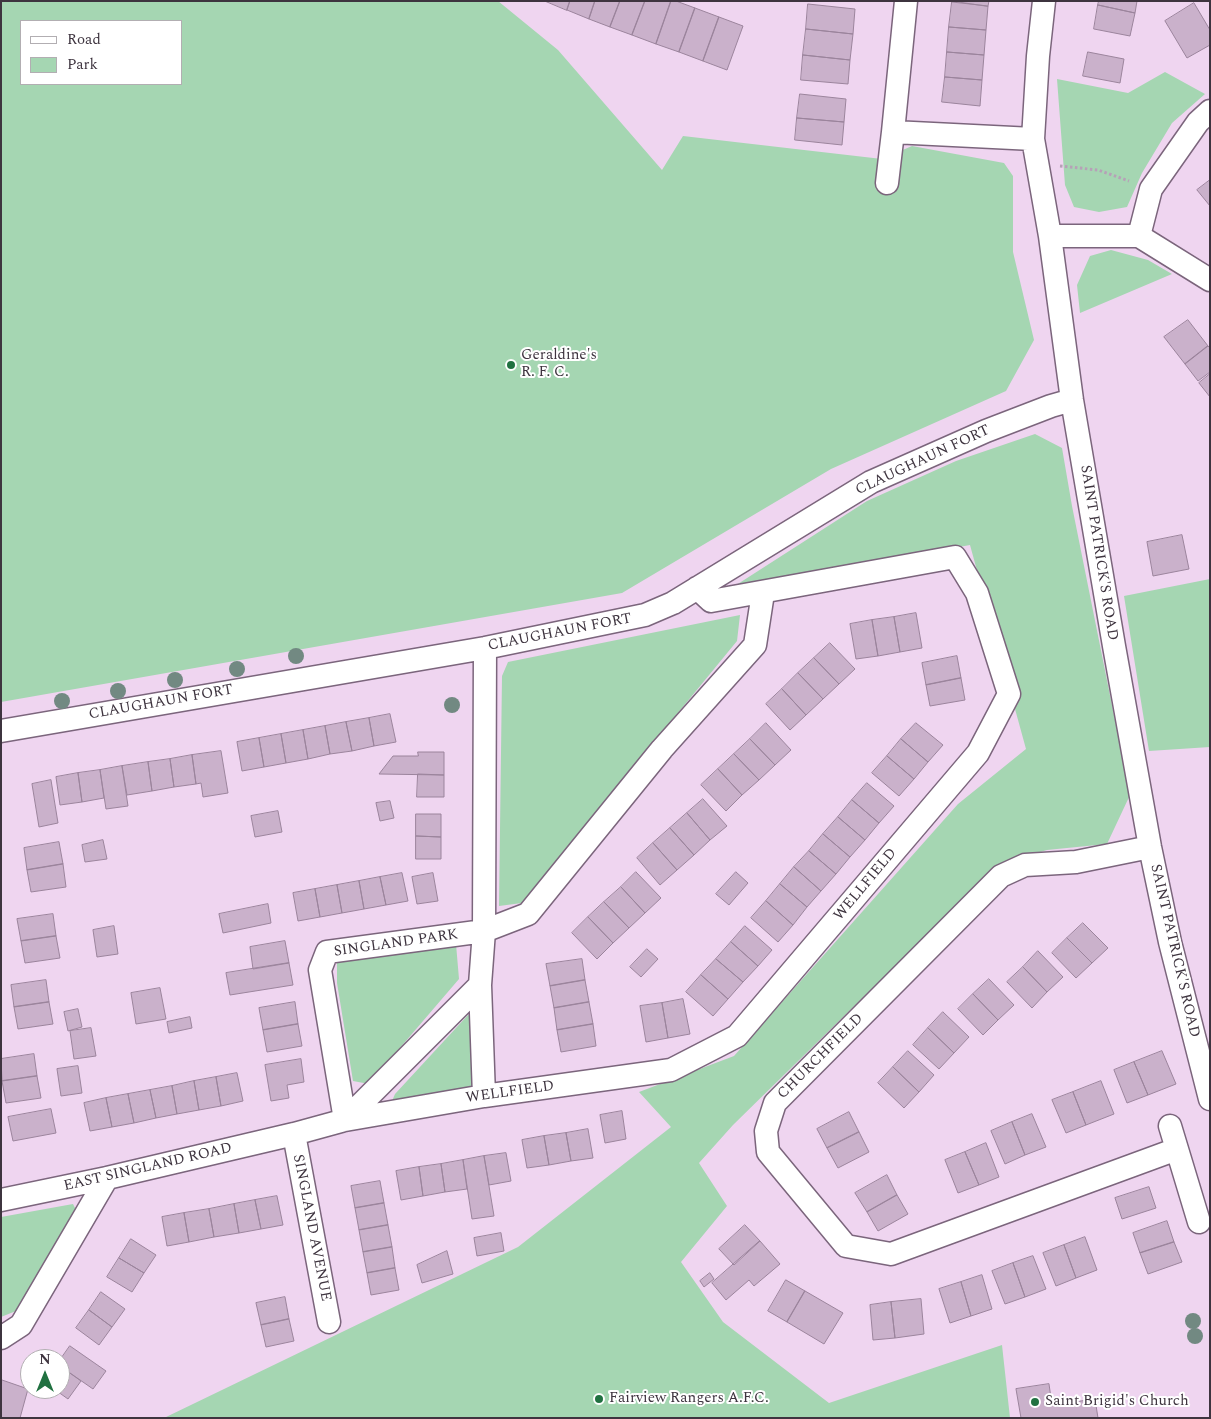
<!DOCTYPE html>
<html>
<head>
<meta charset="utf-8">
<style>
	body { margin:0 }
	#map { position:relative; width:1211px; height:1419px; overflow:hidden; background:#efd5f0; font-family:Spectral,serif }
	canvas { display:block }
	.frame { position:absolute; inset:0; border:2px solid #3e343f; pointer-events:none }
	.legend { position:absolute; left:20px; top:20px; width:162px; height:65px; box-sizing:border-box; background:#fff; border:1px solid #b2aeb2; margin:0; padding:6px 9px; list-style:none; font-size:15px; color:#3e343f }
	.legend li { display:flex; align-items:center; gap:10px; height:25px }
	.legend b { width:25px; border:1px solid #b2aeb2 }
	.north { position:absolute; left:20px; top:1349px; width:50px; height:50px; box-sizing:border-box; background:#fff; border:1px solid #b2aeb2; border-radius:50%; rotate:0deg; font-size:14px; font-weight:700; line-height:20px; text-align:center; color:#3e343f }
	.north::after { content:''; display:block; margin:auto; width:18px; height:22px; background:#217141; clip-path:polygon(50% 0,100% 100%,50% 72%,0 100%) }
</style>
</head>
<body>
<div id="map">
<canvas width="1211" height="1419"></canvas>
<div class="frame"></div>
<ul class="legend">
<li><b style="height:6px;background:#fff"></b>Road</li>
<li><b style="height:14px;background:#a5d6b2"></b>Park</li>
</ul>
<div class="north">N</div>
</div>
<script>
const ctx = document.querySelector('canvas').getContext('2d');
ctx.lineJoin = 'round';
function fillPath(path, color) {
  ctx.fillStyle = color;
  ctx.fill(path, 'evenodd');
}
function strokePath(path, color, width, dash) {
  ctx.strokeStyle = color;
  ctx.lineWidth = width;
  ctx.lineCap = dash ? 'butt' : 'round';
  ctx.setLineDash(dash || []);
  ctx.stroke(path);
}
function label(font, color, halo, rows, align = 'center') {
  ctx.font = font + ' Spectral,serif';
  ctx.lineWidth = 4;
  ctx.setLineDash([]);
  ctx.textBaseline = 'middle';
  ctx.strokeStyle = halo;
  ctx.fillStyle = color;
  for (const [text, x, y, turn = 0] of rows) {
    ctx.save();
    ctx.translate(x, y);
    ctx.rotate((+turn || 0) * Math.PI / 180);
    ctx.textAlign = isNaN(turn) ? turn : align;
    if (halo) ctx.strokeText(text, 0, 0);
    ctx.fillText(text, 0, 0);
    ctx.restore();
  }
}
fillPath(new Path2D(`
	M1 1H498L558 50 662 170 683 136 882 159 912 146 1004 163 1013 176V252L1034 340 1006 391 831 469 622 593 1 702ZM21 21H181V84H21Z
	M1165 72 1205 94 1172 123 1142 173 1127 207 1099 212 1074 207 1065 185 1057 79 1128 93Z
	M1111 250 1148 260 1172 274 1080 313 1077 285 1090 256Z
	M1035 434 1062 448 1072 506 1130 795 1107 844 1047 850 999 864 733 1125 699 1163 727 1206 681 1262 723 1322 829 1403 1002 1345 1010 1418H164L518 1247 671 1127 639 1092 734 1056 958 804 1026 749 970 545 730 589 867 501 956 461Z
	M1210 579V747L1149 751 1124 596Z
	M740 615 737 641 522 903 499 906 502 676 508 662Z
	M456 944 459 979 369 1084 353 1081 337 983V962Z
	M468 1015 472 1016V1093L389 1108 395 1094Z
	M73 1204 79 1216 21 1309 1 1317V1217Z`), '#a5d6b2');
const building = new Path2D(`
	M545 1H570L567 10Z
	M570 1H595L589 19 567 10Z
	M595 1H620L610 27 589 19Z
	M620 1H645L632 35 610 27Z
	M645 1H671L656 44 632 35Z
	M671 1H676L695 8 679 52 656 44Z
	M952 1H989L988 6Z
	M1099 1H1137L1135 13 1098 5Z
	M952 2 988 6 986 30 949 27Z
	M1194 3 1210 30V45L1187 58 1165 21Z
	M808 4 855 9 853 34 806 29Z
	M1098 5 1135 13 1130 36 1094 29Z
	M695 8 719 17 703 61 679 52Z
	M719 17 743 26 727 70 703 61Z
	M949 27 986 30 984 55 947 52Z
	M806 29 853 34 850 60 803 55Z
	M947 52 984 55 982 80 945 77Z
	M1088 52 1124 59 1120 83 1083 76Z
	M803 55 850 60 848 84 801 80Z
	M945 77 982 80 980 106 942 102Z
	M800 94 846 99 844 122 797 118Z
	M797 118 844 122 842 145 795 140Z
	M1210 180V206L1197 190Z
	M1188 320 1208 346 1185 364 1164 337Z
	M1208 346 1210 348V372L1198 381 1185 364Z
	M1210 374V397L1199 383Z
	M1182 535 1189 569 1153 576 1147 542Z
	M916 613 922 648 900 652 894 617Z
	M894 617 900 652 878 656 872 620Z
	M872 620 878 656 856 659 850 624Z
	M830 643 855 669 839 684 814 658Z
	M957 656 961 678 926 685 922 663Z
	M814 658 839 684 823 699 798 673Z
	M798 673 823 699 806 715 782 689Z
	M961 678 965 700 930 706 926 685Z
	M782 689 806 715 790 730 766 704Z
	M390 714 396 742 374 746 369 718Z
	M369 718 374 746 352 751 346 722Z
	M346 722 352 751 330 754 325 726Z
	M766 723 791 750 775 765 750 739Z
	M916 723 943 745 928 762 901 739Z
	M325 726 330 754 308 759 303 730Z
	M303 730 308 759 286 763 281 734Z
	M281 734 286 763 264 767 259 738Z
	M259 738 264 767 242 771 237 742Z
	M750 739 775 765 759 780 734 754Z
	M901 739 928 762 914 779 887 756Z
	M221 751 228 793 203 797 201 783 196 784 192 755Z
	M418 752H444V775L379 774 393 756H418Z
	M734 754 759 780 742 795 718 769Z
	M192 755 196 784 174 787 170 759Z
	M887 756 914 779 899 796 872 773Z
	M170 759 174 787 152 791 148 762Z
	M148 762 152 791 127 795 122 766Z
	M122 766 128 806 106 809 100 770Z
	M718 769 742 795 726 811 701 785Z
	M100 770 104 798 82 802 78 773Z
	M78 773 82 802 60 805 56 777Z
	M418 774 444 775V797H417Z
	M51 780 58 823 39 827 32 784Z
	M867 783 894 806 879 823 852 800Z
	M703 799 727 826 710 840 687 813Z
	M852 800 879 823 865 840 838 817Z
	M390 801 394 818 380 821 376 803Z
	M278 811 282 832 255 837 251 816Z
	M687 813 710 840 694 855 670 828Z
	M416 814H441V837L416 836Z
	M838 817 865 840 850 857 823 834Z
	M670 828 694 855 677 870 653 843Z
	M823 834 850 857 836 874 809 851Z
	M416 836 441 837V859H416Z
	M103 840 107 859 85 862 82 845Z
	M59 842 63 864 27 870 24 848Z
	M653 843 677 870 660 885 637 858Z
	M809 851 836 874 821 891 794 867Z
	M63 864 66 887 31 892 27 870Z
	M794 867 821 891 807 907 780 884Z
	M636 872 661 898 645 913 621 887Z
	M736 872 748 883 729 905 716 894Z
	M402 873 408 901 386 905 380 877Z
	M433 873 438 901 417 904 412 877Z
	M380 877 386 905 364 909 359 881Z
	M359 881 364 909 342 913 337 885Z
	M780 884 807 907 793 925 766 901Z
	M337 885 342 913 320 917 315 889Z
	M621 887 645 913 629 928 604 902Z
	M315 889 320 917 298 921 293 893Z
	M766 901 793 925 778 942 751 918Z
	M604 902 629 928 613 943 588 917Z
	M268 904 271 923 223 933 219 914Z
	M53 914 56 936 21 941 17 919Z
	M588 917 613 943 597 959 572 933Z
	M1083 923 1108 948 1092 963 1067 938Z
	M114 926 118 954 97 957 93 930Z
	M745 926 772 950 758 966 731 942Z
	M56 936 60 958 25 963 21 941Z
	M1067 938 1092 963 1076 978 1052 953Z
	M285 941 289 963 253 969 250 947Z
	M731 942 758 966 743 982 716 959Z
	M647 949 658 959 641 977 630 967Z
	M1038 951 1063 977 1047 992 1023 967Z
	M582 959 585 980 550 986 546 964Z
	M716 959 743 982 728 999 701 975Z
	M289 963 293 985 230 995 226 973Z
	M1023 967 1047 992 1032 1008 1007 982Z
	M701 975 728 999 713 1016 686 992Z
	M989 979 1014 1005 998 1020 973 994Z
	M46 980 49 1002 14 1007 11 985Z
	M585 980 589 1002 554 1008 550 986Z
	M160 988 166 1019 136 1024 131 993Z
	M973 994 998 1020 983 1035 958 1009Z
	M683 999 690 1034 668 1038 662 1003Z
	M49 1002 53 1024 18 1029 14 1007Z
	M295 1002 298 1024 263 1030 259 1008Z
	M589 1002 593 1024 557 1030 554 1008Z
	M662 1003 668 1038 646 1042 640 1006Z
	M78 1009 82 1027 68 1031 64 1012Z
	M943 1012 969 1037 954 1053 928 1028Z
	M190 1017 192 1028 169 1033 167 1022Z
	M298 1024 302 1046 267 1052 263 1030Z
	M593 1024 596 1046 561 1052 557 1030Z
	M91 1028 96 1056 74 1059 70 1031Z
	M928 1028 954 1053 939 1069 913 1045Z
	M908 1051 934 1075 919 1092 893 1067Z
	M1162 1051 1176 1084 1148 1095 1134 1062Z
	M34 1054 37 1076 2 1081 1 1059Z
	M301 1059 304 1082 287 1085 289 1098 271 1101 265 1065Z
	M1134 1062 1148 1095 1127 1103 1114 1070Z
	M78 1066 82 1093 61 1096 57 1069Z
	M893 1067 919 1092 904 1108 878 1083Z
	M237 1073 243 1101 221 1106 216 1077Z
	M37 1076 41 1098 6 1103 2 1081Z
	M216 1077 221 1106 199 1110 194 1081Z
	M194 1081 199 1110 177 1114 172 1086Z
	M1101 1081 1114 1114 1086 1125 1073 1092Z
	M172 1086 177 1114 156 1118 150 1090Z
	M150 1090 156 1118 134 1123 128 1094Z
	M1073 1092 1086 1125 1066 1133 1052 1100Z
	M128 1094 134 1123 112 1127 106 1098Z
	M106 1098 112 1127 90 1131 84 1103Z
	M51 1109 56 1133 13 1141 8 1117Z
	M622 1111 626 1139 605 1143 600 1115Z
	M849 1112 859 1132 827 1148 817 1129Z
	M1032 1114 1046 1147 1025 1155 1012 1122Z
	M1012 1122 1025 1155 1005 1164 991 1131Z
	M588 1129 593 1158 571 1161 566 1133Z
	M859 1132 869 1152 838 1168 827 1148Z
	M566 1133 571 1161 549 1165 544 1136Z
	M544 1136 549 1165 527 1168 522 1140Z
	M986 1143 999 1177 979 1185 965 1152Z
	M965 1152 979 1185 958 1193 945 1160Z
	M506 1153 511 1181 489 1185 484 1156Z
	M484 1156 494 1216 472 1219 463 1160Z
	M463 1160 467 1189 445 1192 441 1164Z
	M441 1164 445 1192 423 1196 419 1167Z
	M419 1167 423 1196 401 1200 396 1171Z
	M887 1175 897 1195 867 1212 855 1193Z
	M380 1181 384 1203 355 1208 351 1186Z
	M1149 1187 1156 1208 1122 1219 1115 1198Z
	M897 1195 908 1214 878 1231 867 1212Z
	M277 1196 283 1225 261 1229 255 1200Z
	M255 1200 261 1229 239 1233 234 1204Z
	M384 1203 388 1225 359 1230 355 1208Z
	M234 1204 239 1233 214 1237 209 1209Z
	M209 1209 214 1237 189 1242 184 1213Z
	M184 1213 189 1242 167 1246 162 1217Z
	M1167 1221 1174 1242 1140 1253 1133 1233Z
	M388 1225 392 1247 363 1252 359 1230Z
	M745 1225 760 1241 734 1265 719 1249Z
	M501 1233 504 1251 477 1256 474 1238Z
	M1085 1237 1097 1270 1076 1278 1064 1245Z
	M131 1239 156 1255 144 1273 119 1258Z
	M760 1241 780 1264 754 1286 749 1280 726 1300 712 1283Z
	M1174 1242 1182 1262 1148 1274 1140 1253Z
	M1064 1245 1076 1278 1056 1286 1043 1253Z
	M392 1247 395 1268 367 1273 363 1252Z
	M447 1251 453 1274 422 1283 417 1265Z
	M1033 1256 1046 1289 1025 1297 1013 1263Z
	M119 1258 144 1273 132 1292 107 1277Z
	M1013 1263 1025 1297 1005 1304 992 1271Z
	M395 1268 399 1290 371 1295 367 1273Z
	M710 1273 714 1279 704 1287 700 1281Z
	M982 1275 992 1309 971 1316 961 1282Z
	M786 1280 805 1291 787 1322 768 1311Z
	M961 1282 971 1316 950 1323 939 1289Z
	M805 1291 843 1313 824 1344 787 1322Z
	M101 1292 125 1309 112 1327 89 1310Z
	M285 1297 289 1319 261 1325 256 1303Z
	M921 1299 924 1334 895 1338 891 1302Z
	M891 1302 895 1338 873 1340 870 1305Z
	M89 1310 112 1327 99 1345 76 1328Z
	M289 1319 294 1341 266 1347 261 1325Z
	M70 1346 106 1371 93 1389 60 1366V1360Z
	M60 1366 81 1381 68 1399 54 1389H60Z
	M2 1380 28 1389 20 1418H1Z
	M1049 1384 1052 1405 1095 1399 1098 1418H1021L1016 1389Z`);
fillPath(building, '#cab1cb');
strokePath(building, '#9b849c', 1);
const minor = new Path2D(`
	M906 1 893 132 1033 139
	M1044 1 1038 56 1033 139 1050 236 1072 400 1114 646 1150 847 1170 942 1210 1099
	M887 183 893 132
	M1050 236H1139L1210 280
	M1139 236 1151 189 1198 122 1210 111
	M1 731 485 648 645 615 673 603 871 482 986 431 1051 406 1072 400
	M1150 847 1076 862 1025 865 1001 876 775 1103 766 1131 768 1152 846 1246 891 1254 1177 1149
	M480 985 484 1096
	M345 1120 320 970 327 952 484 931 528 914 662 749 755 645 763 593
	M345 1120 480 985 484 931 485 648
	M1170 1126 1199 1222
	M294 1134 329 1322
	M1 1200 107 1178 294 1134 345 1120 484 1096 671 1070 737 1036 978 753 1009 694 977 593 955 557 711 601 697 588
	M1 1338 21 1325 107 1178`);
strokePath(minor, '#7b657c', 25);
strokePath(new Path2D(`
	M1060 166 1098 170 1129 181`), '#b6a1b7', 3, [2.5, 2.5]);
strokePath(minor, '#fff', 22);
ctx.fillStyle = '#728982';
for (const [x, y] of [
	[296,656],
	[237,669],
	[175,680],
	[118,691],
	[62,701],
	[452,705],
	[1193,1321],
	[1195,1336]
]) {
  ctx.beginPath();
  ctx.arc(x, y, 8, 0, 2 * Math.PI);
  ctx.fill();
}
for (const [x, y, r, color] of [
	[511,365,5,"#217141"],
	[599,1399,5,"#217141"],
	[1035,1402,5,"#217141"]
]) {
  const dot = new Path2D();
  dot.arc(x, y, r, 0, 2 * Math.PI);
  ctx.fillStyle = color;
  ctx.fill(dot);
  strokePath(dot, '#fff', 2);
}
label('15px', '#3e343f', '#fff', [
	["Geraldine's",521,356],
	["R. F. C.",521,373],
	["Fairview Rangers A.F.C.",609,1399],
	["Saint Brigid's Church",1045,1402]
], 'left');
label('15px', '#3e343f', '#fff', [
	["CLAUGHAUN FORT",923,461,-25],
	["SAINT PATRICK'S ROAD",1098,553,81],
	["CLAUGHAUN FORT",560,633,-11],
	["CLAUGHAUN FORT",161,703,-10],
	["WELLFIELD",866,885,-50],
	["SINGLAND PARK",396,944,-8],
	["SAINT PATRICK'S ROAD",1174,951,77],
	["CHURCHFIELD",821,1057,-45],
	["WELLFIELD",510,1093,-8],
	["EAST SINGLAND ROAD",148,1168,-13],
	["SINGLAND AVENUE",311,1228,79]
]);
</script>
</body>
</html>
